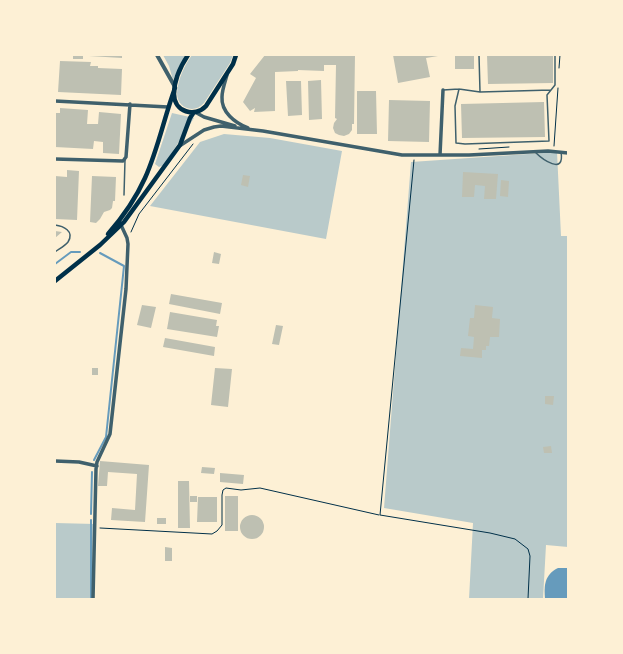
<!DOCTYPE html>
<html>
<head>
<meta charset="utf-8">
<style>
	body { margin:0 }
	#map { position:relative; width:623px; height:654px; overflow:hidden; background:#fdf0d5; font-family:Inter,sans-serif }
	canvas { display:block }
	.frame { position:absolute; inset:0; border:56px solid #fdf0d5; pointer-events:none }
</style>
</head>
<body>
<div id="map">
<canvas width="623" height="654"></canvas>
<div class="frame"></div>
</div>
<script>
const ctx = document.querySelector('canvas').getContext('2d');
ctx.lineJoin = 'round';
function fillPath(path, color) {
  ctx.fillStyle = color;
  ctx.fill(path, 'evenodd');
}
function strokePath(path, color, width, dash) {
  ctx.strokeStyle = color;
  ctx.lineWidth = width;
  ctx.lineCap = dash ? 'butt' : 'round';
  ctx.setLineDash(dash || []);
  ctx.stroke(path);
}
fillPath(new Path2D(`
	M163 55H185L173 80 169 66Z
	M192 55H233L230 63 204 103C195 114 177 109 177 93 178 79 184 66 192 55Z
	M172 113 194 118 164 165 159 167 155 164Z
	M224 134 270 138 342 151 326 239 150 206 200 142Z
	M557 152 561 236H568V547L546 545 543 599H469L473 523 384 508 411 162Z
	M55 523 95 524 92 599H55Z`), '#b9caca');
fillPath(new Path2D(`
	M558 568H568V599H545C544 586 544 575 558 568Z`), '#669bbc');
strokePath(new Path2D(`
	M55 264 71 252H80
	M94 460 106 437 124 266 100 253
	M91 514 92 472
	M91 599V520`), '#669bbc', 2);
fillPath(new Path2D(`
	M73 55H83V59H73Z
	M89 55H122V58L89 56Z
	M265 55H355L354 124H352V130L349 134 344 136 339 135 335 133 333 128 334 123 337 119 335 118 336 65H324V71L298 70V71L275 72V111L254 112 255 108 250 111 243 102 256 78 250 74Z
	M393 55H438V56L426 58 430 77 398 83Z
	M455 55H474V69H455Z
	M487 55H553V83L488 84Z
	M60 61 91 62 90 66H98V68L122 69 121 95 58 92Z
	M321 80 322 119 309 120 308 81Z
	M286 81H301L302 115 288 116Z
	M357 91H376L377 134H357Z
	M389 100 430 101 429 142 388 141Z
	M544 102 545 137 462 138 461 104Z
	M60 108 88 110 87 124H98L99 112 121 114 119 154 103 153V142L94 141 93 149 55 147V113H60Z
	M67 170 79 171 77 220 55 219V176L67 177Z
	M463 172 498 174 496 199H484L485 186 475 185 474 197H462Z
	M243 175 250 176 248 187 241 185Z
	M92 176 116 177 115 201H113L112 208 110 210 104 212 100 219 96 223 90 222Z
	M501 180 509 181 508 197 500 196Z
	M55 231 62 232 55 238Z
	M214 252 221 254 219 264 212 263Z
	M171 294 222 303 220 314 169 304Z
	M142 305 156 307 151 328 137 325Z
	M475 305 493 307 492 318 500 319 499 337H490L489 346H486V350H482V358L460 356 461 348 473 349 474 337 468 336 470 318H474Z
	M170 312 217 320 216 326H219L217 337 167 329Z
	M276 325 283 326 279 345 272 344Z
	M165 338 215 347 214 356 163 347Z
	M92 368H98V375H92Z
	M215 368 232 369 228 407 211 405Z
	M545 396H554L553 405 545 404Z
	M551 446 552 453H544L543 447Z
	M100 461 149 465 145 522 111 520 112 508 135 510 137 474 108 472 107 486H98Z
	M202 467 215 468 214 474 201 473Z
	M220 473 244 475 243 484 220 482Z
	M178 481H189L190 528H178Z
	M190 496H197V502H190Z
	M225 496H238V531H225Z
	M198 497H217V522H197Z
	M240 527a12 12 0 1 1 24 0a12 12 0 1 1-24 0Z
	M157 518H166V524H157Z
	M165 547 172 548V561H165Z`), '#bec0b2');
strokePath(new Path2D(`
	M559 68 560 55
	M554 146 558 88
	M479 149 509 147
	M414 160 380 515 490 533 515 539 528 549 530 556 528 599
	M131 232 139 214 193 144
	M100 528 212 534 217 531 222 525V495L223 490 226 488 241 490 260 488 379 515`), '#003049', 1);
strokePath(new Path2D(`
	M459 89 455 106 456 143 465 144 549 141 547 95 555 85V55
	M443 90 459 89 480 92 479 55
	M480 92 551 90
	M535 152C542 159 565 176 561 152
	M124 195 125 160
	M55 225C63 226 75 231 68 242 65 246 59 249 55 252`), '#3f606c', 1.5);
strokePath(new Path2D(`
	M227 75C225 82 222 90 222 97 221 112 235 123 248 128
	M55 101 168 107
	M195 112 204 117 235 126
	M181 145 204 130 214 127 221 126 263 131 402 155H469L548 151 568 153
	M440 155 443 90
	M55 159 123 161 126 157 130 104
	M55 461 79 462 97 466
	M93 599 96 469 97 462 110 434 126 289 128 244 127 238 121 225`), '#3f606c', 3.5);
strokePath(new Path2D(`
	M157 55 175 87`), '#3f606c', 4);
strokePath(new Path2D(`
	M188 55C180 67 174 80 174 94 174 112 195 118 206 106L233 64 236 55
	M108 234C122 218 136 198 145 178 158 149 164 118 175 88
	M55 281 100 245 124 222 180 145 190 118 194 112`), '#003049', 4.5);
</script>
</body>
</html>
